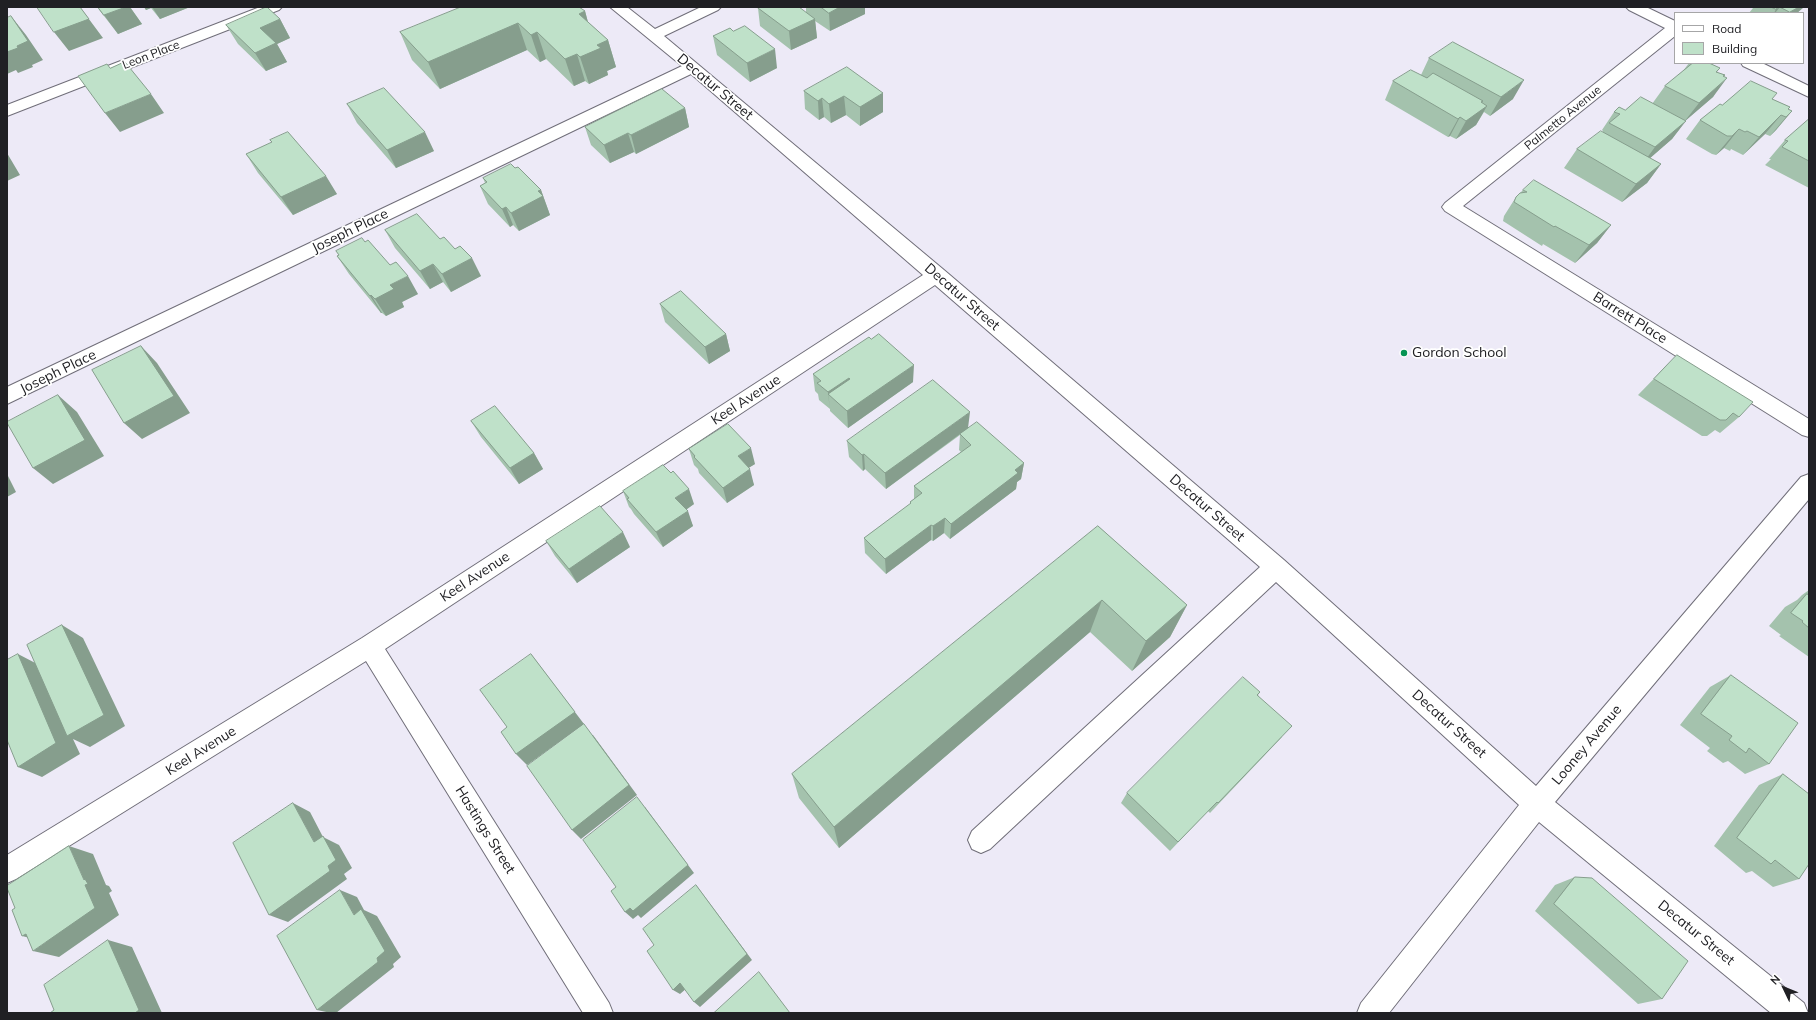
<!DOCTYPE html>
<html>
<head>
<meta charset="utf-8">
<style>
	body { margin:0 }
	#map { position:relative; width:1816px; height:1020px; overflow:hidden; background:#edeaf7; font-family:Mulish,sans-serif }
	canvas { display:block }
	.frame { position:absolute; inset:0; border:8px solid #202024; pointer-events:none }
	.legend { position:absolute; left:1674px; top:12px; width:130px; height:52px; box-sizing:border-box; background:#fff; border:1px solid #a6a6a7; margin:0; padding:5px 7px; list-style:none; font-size:12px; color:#202024 }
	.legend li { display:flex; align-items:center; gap:8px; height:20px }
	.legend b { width:20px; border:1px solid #a6a6a7 }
	.north { position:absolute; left:1764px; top:968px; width:40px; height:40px; -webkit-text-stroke:3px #fff; paint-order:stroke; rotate:313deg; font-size:11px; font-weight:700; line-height:16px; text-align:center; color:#202024 }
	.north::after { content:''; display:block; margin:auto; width:14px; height:18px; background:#202024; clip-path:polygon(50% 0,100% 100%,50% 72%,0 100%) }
</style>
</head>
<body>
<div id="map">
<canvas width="1816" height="1020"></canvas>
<div class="frame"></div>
<ul class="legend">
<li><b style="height:5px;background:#fff"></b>Road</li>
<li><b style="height:11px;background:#bfe1c9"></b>Building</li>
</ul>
<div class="north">N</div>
</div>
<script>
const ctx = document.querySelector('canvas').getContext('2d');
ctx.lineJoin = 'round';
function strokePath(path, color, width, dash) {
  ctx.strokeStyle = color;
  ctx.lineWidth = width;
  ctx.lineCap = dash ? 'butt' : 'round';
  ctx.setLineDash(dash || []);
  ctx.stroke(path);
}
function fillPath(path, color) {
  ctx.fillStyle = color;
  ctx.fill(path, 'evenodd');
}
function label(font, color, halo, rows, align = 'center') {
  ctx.font = font + ' Mulish,sans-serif';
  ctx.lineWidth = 3.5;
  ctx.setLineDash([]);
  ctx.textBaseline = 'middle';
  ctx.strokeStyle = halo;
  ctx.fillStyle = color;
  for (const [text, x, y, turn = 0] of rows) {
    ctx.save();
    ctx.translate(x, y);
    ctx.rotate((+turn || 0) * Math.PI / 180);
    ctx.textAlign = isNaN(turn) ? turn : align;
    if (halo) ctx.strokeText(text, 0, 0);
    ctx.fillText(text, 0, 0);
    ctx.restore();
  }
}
const minor = new Path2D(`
	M260 7H282L279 10 7 116V105Z
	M610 7H627L655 29 701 7H721L718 10 664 36 944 270 1284 560 1536 786 1801 477 1809 474V499L1555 802 1804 1003 1808 1013H1771L1539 822 1389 1013H1357L1361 1003 1519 805 1276 582 990 849 981 853 972 849 968 840 972 831 1260 567 935 285 385 649 609 1003 613 1013H583L366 661 16 879 7 883V855L362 638 923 275 691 74 7 404V387L682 66Z
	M1626 7H1646L1675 21V36L1463 206 1809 419V437L1802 435 1445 211 1442 207 1445 203 1665 28 1629 10Z
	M1741 63H1762L1809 86V97L1743 66Z`);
strokePath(minor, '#706e79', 2);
fillPath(minor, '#fff');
fillPath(new Path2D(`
	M97 7H130L142 24 118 34Z
	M144 7H190L160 19 151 8 146 10Z
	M806 7H865V14L830 31 815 21 817 38 791 50 760 26 758 8 806 12Z
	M1752 7H1804L1797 13H1749L1753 8Z
	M585 11 588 22 608 40 616 67 607 71 608 75 589 84 585 81 574 86 546 59 540 62 527 50 440 89 412 60 400 32Z
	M280 19 290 38 277 44 287 62 266 71 238 44 226 25Z
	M733 31 777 68 750 82 717 55 713 36Z
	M1429 58 1513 99 1490 116 1484 112 1476 125 1456 139 1450 136 1448 137 1385 100 1393 81 1421 75Z
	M1689 63H1709L1720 68 1717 72 1725 75 1713 97 1686 120 1672 139 1650 158 1661 164 1647 183 1622 202 1564 168 1577 149 1603 132V131L1602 130 1614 112 1625 110 1652 104 1665 86 1683 71Z
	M804 91 883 93V112L860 126 846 115 831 123 824 117 819 120 805 109Z
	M1772 99 1790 107 1788 109 1792 111 1776 130 1770 136 1765 134 1743 155 1731 149 1730 151 1724 148 1716 155 1712 154 1686 139 1700 120 1722 105Z
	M347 104 434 151 396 168 357 123Z
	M685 108 689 127 636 154 634 152 610 163 591 145 585 127Z
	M1809 119V188L1765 165 1771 159H1769L1785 140Z
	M270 140 337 194 293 215 258 173 246 154 272 143Z
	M515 168 541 190 550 215 519 231 513 225 510 227 488 204 480 186 485 183 483 178Z
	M1523 190 1611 225 1597 243 1575 263 1543 244 1542 246 1503 221 1504 216 1516 197Z
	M385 230 440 239 481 276 451 292 443 282 430 289 395 248Z
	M336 251 418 294 402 302 404 307 386 316 382 313H381L349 274 337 256 339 255Z
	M660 304 726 334 730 351 709 364 665 322Z
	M871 339 913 382 848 428 830 411V409L819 400 818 394 815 391 813 374Z
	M1677 355 1739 417 1720 433 1715 430 1707 436H1702L1638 395Z
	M471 421 534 453 543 469 519 484 481 437Z
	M968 428 1024 463 1021 479 1017 482 1016 489 950 539 944 533 933 541 931 540 886 574 865 553 864 538 910 505V502L914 499V486L961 452 959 450 960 435 886 489 865 469 863 471 849 457 847 441Z
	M689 449 755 464 748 468 754 485 727 503 699 473 698 469 694 465Z
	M623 491 694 504 686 510 693 526 663 547 634 514 631 509 629 507Z
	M1098 526 1187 605 1170 637 1132 671 1090 632 839 848 799 798 792 774Z
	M546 541 630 547 577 583 555 556Z
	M1809 590V657L1779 636 1781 635 1769 626 1785 607 1797 600 1802 595Z
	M1731 675 1769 764 1745 774 1728 761 1723 763 1707 751 1710 748 1680 725 1710 687Z
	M1260 692 1258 695 1282 737 1210 813 1208 811 1170 851 1121 803 1127 793Z
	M1783 774 1799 879 1773 887 1752 871 1746 873 1714 846 1759 785Z
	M1575 877 1662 999 1638 1004 1535 911 1555 885Z`), '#a4c2ad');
fillPath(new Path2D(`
	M80 7 103 38 69 51 54 32Z
	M126 7H130L142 24 118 34 104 15Z
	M144 7H150L151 8 146 10Z
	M152 7H190L160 19Z
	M840 7H865V14L830 31 829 13Z
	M1780 7 1775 13H1774L1776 9Z
	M1796 7H1804L1797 13H1789Z
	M585 11 592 38 579 14Z
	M11 16 26 35 43 60 32 65 33 67 18 73 16 70 7 74V52L17 46Z
	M280 19 290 38 277 44 287 62 266 71 255 53 260 28Z
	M815 19 817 38 791 50 789 31Z
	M518 23 527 50 440 89 428 62Z
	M537 32 546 59 540 62 531 35Z
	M608 40 616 67 607 71 608 75 589 84 580 57 597 45Z
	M775 49 777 68 750 82 747 63Z
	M577 54 585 81 574 86 565 59Z
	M1725 75 1713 91 1727 78 1713 97 1684 122 1699 103Z
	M1524 80 1513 99 1490 116 1501 97Z
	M883 93V112L860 126V107Z
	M151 94 164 113 120 132 105 113Z
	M844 96 846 115 831 123 829 104Z
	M822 98 824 117 819 120 818 101Z
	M1483 101 1475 114 1487 106 1476 125 1456 139 1466 121 1481 102Z
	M685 108 689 127 636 154 631 135Z
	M1792 111 1776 130 1770 136 1786 117Z
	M1781 115 1765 134 1743 155 1759 137Z
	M1460 117 1450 136 1448 137 1458 119Z
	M1686 121 1672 139 1641 166 1655 147Z
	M1739 129 1724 148 1716 155 1732 136Z
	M425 132 434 151 396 168 387 150Z
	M628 133 634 152 610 163 604 145Z
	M7 153 20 175 7 181Z
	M1661 164 1647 183 1622 202 1636 184Z
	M326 176 337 194 293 215 281 197Z
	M541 190 550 215 519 231 511 213 538 191Z
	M506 207 513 225 510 227 502 209Z
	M1611 225 1597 243 1575 263 1589 245Z
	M472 258 481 276 451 292 442 274Z
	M433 264 443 282 430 289 420 271Z
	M408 276 418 294 402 302 404 307 386 316 375 299 390 285Z
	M371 295 382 313H381L370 296Z
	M726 334 730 351 709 364 705 347Z
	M141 346 157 363 190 413 142 439 124 423Z
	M914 365 913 382 848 428 847 411Z
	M849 378 851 395 828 394 830 409 828 392Z
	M58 395 77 412 104 456 53 484 33 468Z
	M970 412 968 428 886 489 885 473Z
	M751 448 755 464 742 472 738 456Z
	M534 453 543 469 519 484 510 468Z
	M864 454 865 469 863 471 862 455Z
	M1024 463 1021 479 1017 482 1016 489 950 539 951 524 1015 470Z
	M750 469 754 485 727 503 723 488Z
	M7 474 16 492 7 497Z
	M689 489 694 504 681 513 675 498Z
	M688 511 693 526 663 547 656 532Z
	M945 518 944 533 933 541V526Z
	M931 525V540L886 574 885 559Z
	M623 532 630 547 577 583 569 569Z
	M1102 600 1090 632 839 848 834 827Z
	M1187 605 1170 637 1132 671 1146 641Z
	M62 625 83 638 125 726 90 747 73 739 80 754 42 777 18 767V654L41 666Z
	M531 654 584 724 527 765 516 754Z
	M593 735 637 795 581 839 572 830Z
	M293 803 310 812 323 837 339 845 352 868 344 874 347 879 288 922 269 915 314 842Z
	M645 807 694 873 641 918 638 915 633 919 625 912Z
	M69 846 93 854 106 885 109 886 112 891 109 893 119 915 59 957 33 951 46 942 22 936 85 885 84 880Z
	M696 885 752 960 700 1007 694 1002Z
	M340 890 357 897 364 910 377 916 401 957 393 964 394 967 336 1013H331L317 1010 354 915Z
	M108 940 132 947 162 1013H135Z
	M680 983 687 988 680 994 673 990Z`), '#869e8d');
const building = new Path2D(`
	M37 7H80L89 19 54 32Z
	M98 7H126L104 15Z
	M267 7 280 19 260 28 276 43 255 53 226 25Z
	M461 7H579L585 11 579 14 608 40 597 45 601 48 580 57 577 54 565 59 537 32 531 35 518 23 428 62 400 32Z
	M759 7H799L815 19 789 31 758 8Z
	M821 7H840L829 13Z
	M1771 7H1779L1776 9Z
	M1780 7H1799L1790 12Z
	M11 16 28 41 17 46 18 48 7 52V18Z
	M745 26 775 49 747 63 713 36 730 28 733 31Z
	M1453 42 1524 80 1501 97 1429 58Z
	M125 62 151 94 105 113 78 76 107 64 110 68Z
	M1693 63H1709L1720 68 1716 72 1725 75 1723 76 1727 78 1699 103 1665 86Z
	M847 67 883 93 860 107 844 96 829 104 822 98 818 101 804 91Z
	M1411 70 1427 78 1433 73 1483 101 1481 102 1487 106 1466 121 1460 117 1458 119 1393 81Z
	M1751 81 1777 93 1772 99 1790 107 1788 109 1792 111 1786 117 1781 115 1759 137 1747 131 1745 132 1739 129 1732 136H1727L1700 120 1720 104 1722 105Z
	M384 88 425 132 387 150 347 104Z
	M662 89 685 108 631 135 628 133 604 145 585 127Z
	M1641 97 1686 121 1655 147 1609 123 1620 114 1614 112 1619 107 1625 110Z
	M1809 119V161L1782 147 1788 141 1785 140Z
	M1601 131 1661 164 1636 184 1577 149Z
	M288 132 326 176 281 197 246 154 272 142 270 140Z
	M511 164 515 168 518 167 541 190 538 191 543 196 511 213 506 207 502 209 480 186 487 182 483 178Z
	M1534 180 1611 225 1589 245 1555 226 1554 227 1514 202 1516 197 1520 193 1527 192 1523 190Z
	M417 214 440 239 444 237 455 249 460 246 472 258 442 274 433 264 420 271 385 230Z
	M362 238 365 242 368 240 390 265 396 262 408 276 390 285 394 289 375 299 371 295 370 296 337 256 339 255 336 251Z
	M681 291 726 334 705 347 660 304Z
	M879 334 914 365 847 411 828 394 850 379 849 378 828 392 817 383 821 381 813 374 869 337 871 339Z
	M141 346 174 396 124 423 92 370Z
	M1677 355 1753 402 1739 417 1733 413 1726 420H1720L1654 379Z
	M933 380 970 412 885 473 864 454 862 455 847 441Z
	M58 395 85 440 33 468 7 423V422Z
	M495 406 534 453 510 468 471 421Z
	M977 422 1024 463 1015 470 1018 473 951 524 945 518 933 526 931 525 885 559 864 538 911 503 910 502 922 493 914 486 971 445 960 434Z
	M728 424 751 448 738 456 750 469 723 488 694 457 695 456 689 449Z
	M663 465 671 473 673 471 689 489 675 498 688 511 656 532 627 499 629 498 623 491Z
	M600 506 623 532 569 569 546 541Z
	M1098 526 1187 605 1146 641 1102 600 834 827 792 774Z
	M1807 594 1809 595V628L1802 622 1803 621 1791 613Z
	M62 625 104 715 67 736 27 645Z
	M18 654 56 743 18 767 7 740V660Z
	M531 654 575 712 516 754 501 732 507 727 480 690Z
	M1731 675 1798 723 1769 764 1749 748 1746 753 1729 740 1732 736 1701 714Z
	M1243 677 1260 692 1257 695 1292 726 1218 803 1217 802 1178 842 1127 793Z
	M584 724 629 785 572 830 527 766Z
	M1783 774 1809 794V864L1799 879 1775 860 1771 864 1737 838Z
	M637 797 688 865 633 911 630 908 625 912 611 891 616 887 583 840Z
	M293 803 314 842 323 836 336 860 328 866 330 871 269 915 233 843Z
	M69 846 84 880 85 879 88 884 85 885 95 908 33 951 26 934 22 936 12 910 15 908 7 888V886Z
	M1575 877 1592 878 1688 961 1662 999 1554 904Z
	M696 885 747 954 694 1002 680 983 673 990 647 951 654 945 643 929Z
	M340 890 354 915 361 909 385 951 377 958 378 962 317 1010 277 936Z
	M108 940 139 1010 135 1013H50L54 1010 44 985Z
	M759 972 790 1013H714Z`);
fillPath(building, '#bfe1c9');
strokePath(building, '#869e8d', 1);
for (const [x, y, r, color] of [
	[1404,353,4,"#069454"]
]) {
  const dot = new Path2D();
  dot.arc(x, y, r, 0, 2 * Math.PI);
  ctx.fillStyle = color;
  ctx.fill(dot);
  strokePath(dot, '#fff', 1.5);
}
label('12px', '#202024', '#fff', [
	["Leon Place",151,55,-21],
	["Palmetto Avenue",1563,118,-39]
]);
label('14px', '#202024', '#fff', [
	["Decatur Street",715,87,40],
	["Joseph Place",350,231,-26],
	["Decatur Street",962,297,41],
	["Barrett Place",1630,318,32],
	["Joseph Place",58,372,-26],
	["Keel Avenue",746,400,-33],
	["Decatur Street",1207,508,41],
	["Keel Avenue",475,577,-33],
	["Decatur Street",1449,724,42],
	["Looney Avenue",1587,745,-50],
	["Keel Avenue",201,751,-32],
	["Hastings Street",485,830,58],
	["Decatur Street",1696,933,39]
]);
label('14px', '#202024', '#fff', [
	["Gordon School",1412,353]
], 'left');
</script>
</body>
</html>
